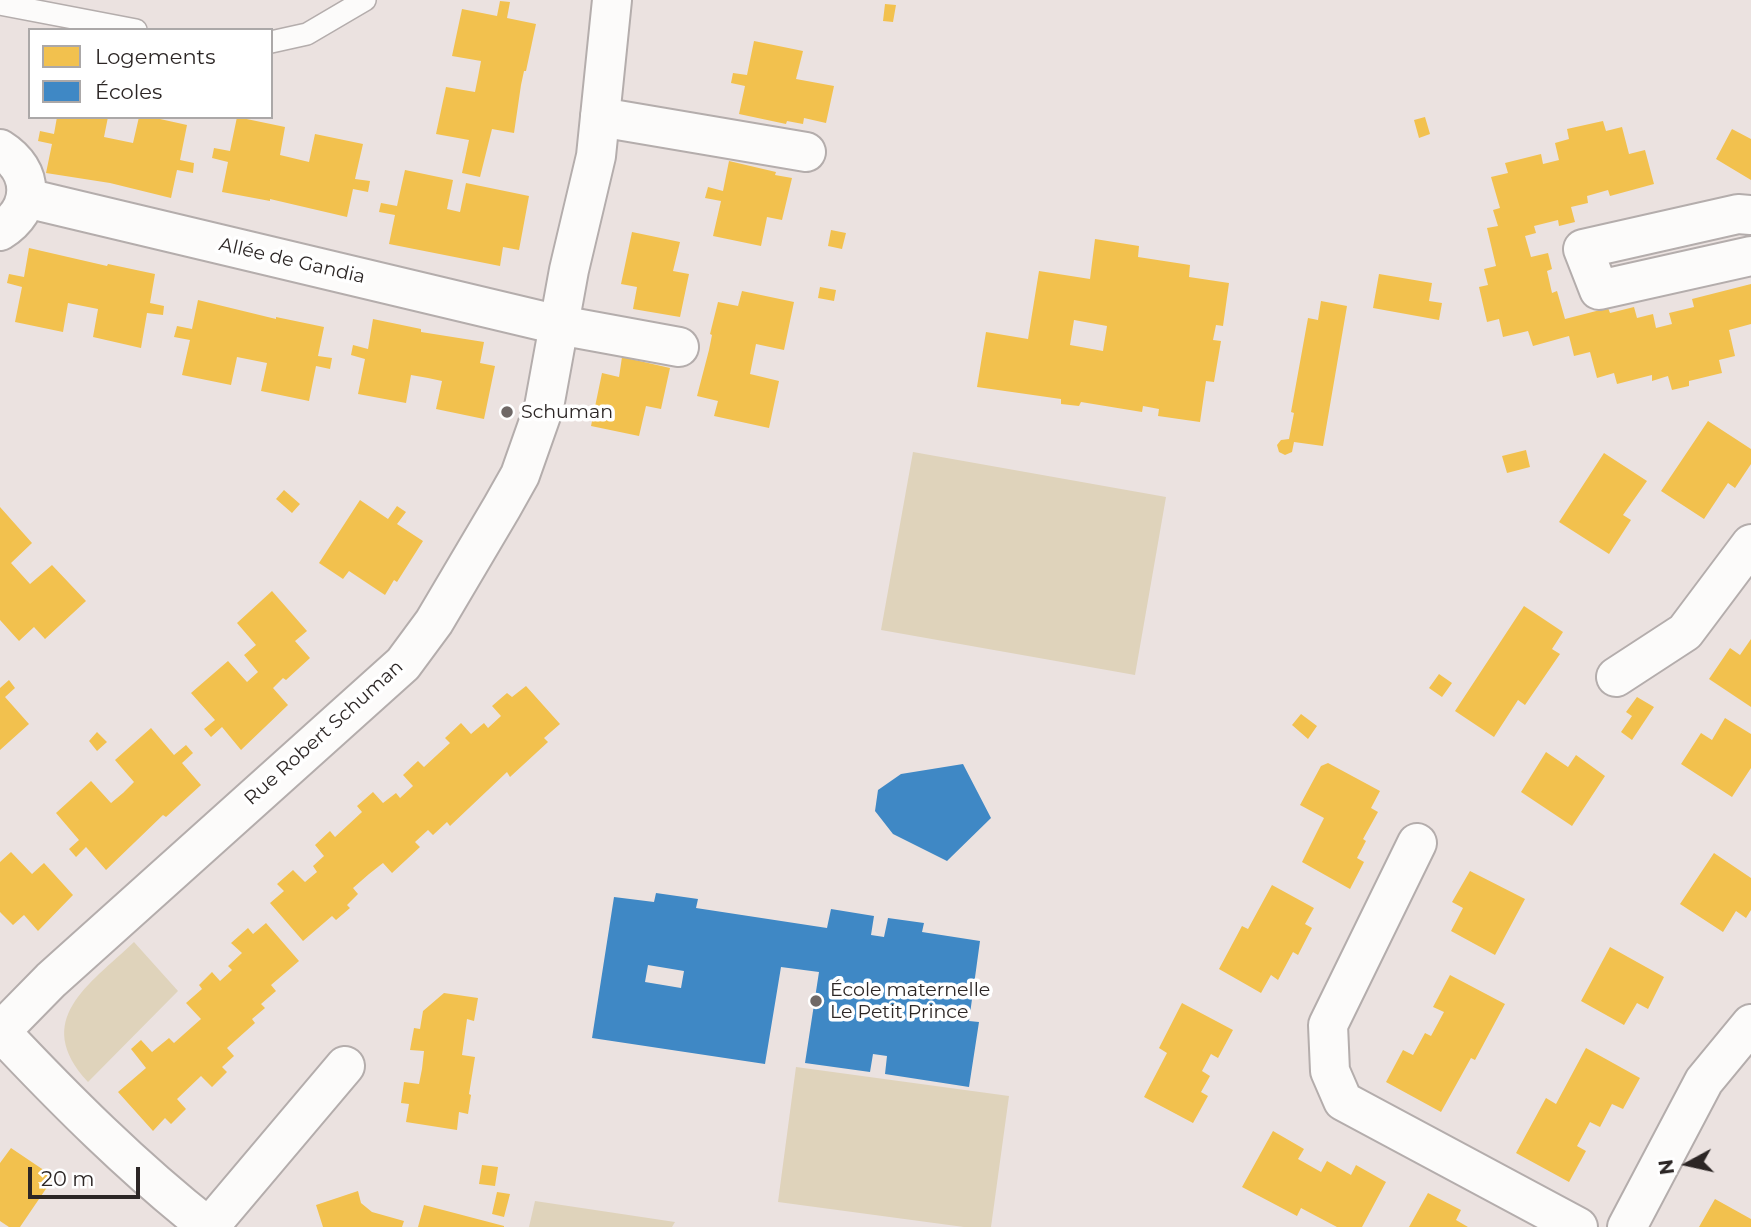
<!DOCTYPE html>
<html>
<head>
<meta charset="utf-8">
<style>
	body { margin:0 }
	#map { position:relative; width:1751px; height:1227px; overflow:hidden; background:#ebe2e0; font-family:Montserrat,sans-serif }
	canvas { display:block }
	.legend { position:absolute; left:28px; top:28px; width:245px; height:91px; box-sizing:border-box; background:#fff; border:2px solid #aba8a8; margin:0; padding:9px 12px; list-style:none; font-size:21px; color:#2c2625 }
	.legend li { display:flex; align-items:center; gap:14px; height:35px }
	.legend b { width:35px; border:2px solid #aba8a8 }
	.north { position:absolute; left:1653px; top:1129px; width:70px; height:70px; -webkit-text-stroke:5px #fff; paint-order:stroke; rotate:262deg; font-size:19px; font-weight:700; line-height:28px; text-align:center; color:#2c2625 }
	.north::after { content:''; display:block; margin:auto; width:24px; height:32px; background:#2c2625; clip-path:polygon(50% 0,100% 100%,50% 72%,0 100%) }
	.scale { position:absolute; left:28px; top:1167px; width:112px; height:32px; box-sizing:border-box; border:4px solid #2c2625; border-top:0; padding-left:9px; font-size:21px; line-height:24px; white-space:nowrap; color:#2c2625; -webkit-text-stroke:5px #fff; paint-order:stroke }
</style>
</head>
<body>
<div id="map">
<canvas width="1751" height="1227"></canvas>
<ul class="legend">
<li><b style="height:19px;background:#f2c14e"></b>Logements</li>
<li><b style="height:19px;background:#3f88c5"></b>Écoles</li>
</ul>
<div class="north">N</div>
<div class="scale">20 m</div>
</div>
<script>
const ctx = document.querySelector('canvas').getContext('2d');
ctx.lineJoin = 'round';
function fillPath(path, color) {
  ctx.fillStyle = color;
  ctx.fill(path, 'evenodd');
}
function strokePath(path, color, width, dash) {
  ctx.strokeStyle = color;
  ctx.lineWidth = width;
  ctx.lineCap = dash ? 'butt' : 'round';
  ctx.setLineDash(dash || []);
  ctx.stroke(path);
}
function label(font, color, halo, rows, align = 'center') {
  ctx.font = font + ' Montserrat,sans-serif';
  ctx.lineWidth = 7;
  ctx.setLineDash([]);
  ctx.textBaseline = 'middle';
  ctx.strokeStyle = halo;
  ctx.fillStyle = color;
  for (const [text, x, y, turn = 0] of rows) {
    ctx.save();
    ctx.translate(x, y);
    ctx.rotate((+turn || 0) * Math.PI / 180);
    ctx.textAlign = isNaN(turn) ? turn : align;
    if (halo) ctx.strokeText(text, 0, 0);
    ctx.fillText(text, 0, 0);
    ctx.restore();
  }
}
fillPath(new Path2D(`
	M913 452 1166 497 1135 675 881 630Z
	M134 942 178 991 88 1082C31 1020 89 985 134 942Z
	M796 1067 1009 1096 991 1227H964L778 1202Z
	M535 1201 675 1222 672 1227H529Z`), '#dfd3bb');
fillPath(new Path2D(`
	M500 1 510 2 507 18 536 24 526 71H524L521 85 514 133 492 129 480 177 462 173 469 140 436 134 446 87 475 92 478 77 481 61 452 56 462 9 497 16Z
	M885 4 896 5 893 22 883 21Z
	M754 41 803 51 796 79 834 86 826 123 804 118 803 124 787 121 786 124 739 114 745 86 731 83 733 73 747 75Z
	M57 117H108L104 137 133 143 139 117H151L187 125 180 160 194 163 193 173 177 170 171 198 110 183 46 173 52 144 38 141 40 131 54 134Z
	M237 117 285 127 280 155 309 162 315 134 363 144 355 179 370 181 368 192 353 189 347 217 270 199V201L222 192 228 162 212 158 214 148 230 151Z
	M1425 117 1430 134 1419 138 1414 120Z
	M1603 121 1606 131 1622 127 1629 154 1645 150 1654 184 1610 196 1608 190 1587 196 1588 203 1571 207 1575 222 1559 226 1558 220 1534 226 1536 233 1525 236 1531 257 1548 253 1552 269 1547 271 1552 293 1557 291 1565 319 1608 308 1610 313 1634 307 1637 318 1653 314 1656 328 1672 324 1669 313 1694 307 1692 299 1751 284V324L1729 330 1735 356 1719 360 1722 373 1689 381V386L1672 390 1668 376 1652 381V375L1617 384 1614 373 1597 378 1590 352 1574 356 1569 336 1533 346 1528 331 1503 337 1499 319 1487 322 1479 287 1488 285 1484 269 1496 266 1487 228 1498 226 1493 210 1500 208 1491 177 1508 173 1505 163 1541 154 1543 164 1559 160 1555 143 1569 139 1567 129Z
	M1732 129 1751 139V180L1716 159Z
	M729 161 776 172 775 175 792 178 782 220 767 217 761 246 713 236 721 201 705 198 708 187 723 191Z
	M405 170 453 180 447 209 460 212 466 183 529 196 519 250 503 247 500 266 389 244 395 215 379 212 381 203 397 206Z
	M831 230 846 233 842 249 828 246Z
	M632 232 680 242 673 271 689 274 680 317 633 309 637 287 621 284Z
	M1095 239 1139 246 1138 257 1190 265 1189 277 1229 283 1223 326 1216 325 1213 340 1221 341 1214 382 1206 381 1200 422 1158 416 1159 409 1143 406 1142 412 1081 402 1079 406 1061 404V399L977 387 986 332 1028 339 1039 271 1090 279ZM1074 320 1107 326 1103 351 1070 345Z
	M29 248 107 266 108 264 155 274 150 303 164 306 163 315 147 313 141 348 93 337 98 309 68 303 63 332 15 322 22 287 7 283 9 274 24 277Z
	M1379 274 1432 283 1429 301 1442 303 1439 320 1373 308Z
	M820 287 836 290 834 301 818 298Z
	M742 291 794 302 784 350 756 344 750 374 779 381 769 428 714 416 718 401 697 396 709 350 712 335 710 334 718 302 738 306Z
	M198 300 276 319V317L324 327 318 356 332 358 330 369 316 366 309 401 261 391 267 363 237 357 231 385 182 375 190 340 174 337 177 326 192 329Z
	M1321 301 1347 306 1323 446 1294 442 1292 452 1285 455 1279 452 1277 445 1281 440 1289 439 1294 413 1291 412 1308 318 1318 320Z
	M373 319 421 329V332L484 342 480 363 495 366 484 419 436 409 442 381 428 378 411 375 406 403 358 394 365 359 351 355 353 345 368 349Z
	M622 357 670 368 661 409 646 406 639 436 591 426 602 373 619 377Z
	M1708 421 1751 449V464L1735 488 1728 483 1704 519 1661 491Z
	M1526 450 1530 467 1507 473 1502 456Z
	M1604 453 1647 481 1623 515 1631 520 1609 554 1559 522Z
	M284 490 300 504 292 513 276 499Z
	M360 500 388 519 397 506 406 512 397 524 423 541 397 582 394 580 385 595 349 571 343 579 319 563Z
	M0 507 32 543 11 563 30 584 52 565 86 601 45 639 34 627 19 641 0 620Z
	M272 591 307 631 295 641 310 658 286 680 283 678 273 688 288 705 241 750 222 727 211 737 204 729 215 720 191 693 228 661 247 682 258 672 244 655 256 645 237 623Z
	M1524 606 1563 632 1552 649 1560 654 1525 705 1518 700 1494 737 1455 711Z
	M1751 639V707L1709 679 1730 648 1740 655Z
	M1439 674 1452 683 1442 697 1429 688Z
	M9 680 15 688 5 697 29 724 0 750V688Z
	M526 686 560 724 544 738 548 742 510 777 507 772 450 826 447 822 433 835 428 830 415 842 420 847 392 873 383 863 369 874 353 888 358 894 347 905 350 908 336 920 332 916 303 941 270 903 284 891 277 884 293 870 305 882 317 872 313 866 324 856 315 845 330 831 335 837 362 812 357 806 373 792 383 803 396 793 400 798 413 786 403 775 418 761 424 767 450 743 445 738 461 723 471 734 484 723 488 728 501 716 492 706 507 693 512 697Z
	M1637 697 1654 707 1632 740 1621 732 1632 716 1626 712Z
	M1301 714 1317 726 1308 739 1292 725Z
	M1725 718 1751 734V768L1732 797 1681 764 1701 733 1712 740Z
	M151 728 174 755 186 745 193 753 182 763 201 785 166 817 163 815 106 870 86 847 76 857 69 849 79 840 56 813 91 781 111 803 123 793 134 782 115 760Z
	M97 732 107 742 97 751 89 741Z
	M1546 752 1568 767 1576 755 1605 776 1572 826 1521 792Z
	M1328 763 1380 791 1371 808 1378 812 1363 839 1366 841 1357 858 1364 862 1350 889 1302 862 1324 818 1300 805 1321 766Z
	M11 852 32 874 44 863 73 895 38 931 24 915 13 925 0 912V862Z
	M1714 853 1751 878V910L1746 918 1736 911 1723 932 1680 904Z
	M1470 871 1525 899 1495 955 1451 931 1463 908 1452 902Z
	M1272 885 1314 908 1305 924 1312 928 1298 955 1293 952 1278 980 1271 975 1261 993 1219 969 1242 926 1248 929Z
	M266 923 299 961 271 985 276 991 261 1004 265 1008 252 1019 255 1023 227 1048 234 1056 222 1067 227 1072 212 1087 201 1076 177 1099 186 1109 171 1124 165 1118 153 1131 118 1092 146 1068 131 1049 141 1040 152 1052 169 1038 174 1043 201 1019 186 1003 202 989 199 985 212 972 220 981 232 970 228 966 242 953 231 943 248 928 253 934Z
	M1610 947 1664 977 1648 1009 1637 1003 1624 1025 1581 1001Z
	M1450 975 1505 1004 1475 1060 1471 1058 1441 1112 1386 1082 1403 1050 1413 1055 1425 1033 1431 1036 1444 1012 1433 1007Z
	M444 993 478 998 474 1021 467 1019 462 1055 475 1057 469 1094 471 1095 468 1114 459 1112 457 1130 406 1122 409 1104 401 1103 404 1082 419 1084 422 1069 424 1051 410 1050 414 1028 420 1029 423 1011Z
	M1182 1003 1233 1030 1218 1058 1211 1054 1202 1071 1210 1076 1201 1092 1208 1096 1193 1123 1144 1097 1167 1053 1159 1048Z
	M1586 1048 1640 1078 1623 1109 1612 1104 1600 1127 1590 1122 1577 1146 1586 1151 1569 1182 1516 1153 1546 1098 1556 1104Z
	M1273 1131 1304 1149 1298 1159 1321 1172 1327 1161 1351 1175 1356 1165 1386 1182 1362 1227H1337L1301 1208 1297 1216 1242 1187Z
	M11 1148 54 1177 20 1227H9L0 1221V1163Z
	M482 1165 498 1167 495 1186 479 1184Z
	M358 1191 361 1203 372 1212 404 1221 402 1227H323L316 1205Z
	M497 1192 510 1194 504 1217 492 1214Z
	M1428 1193 1461 1210 1456 1220 1468 1227H1409Z
	M1715 1199 1751 1219V1227H1699Z
	M424 1205 504 1226V1227H418Z`), '#f2c14e');
fillPath(new Path2D(`
	M963 764 991 818 947 861 893 834 875 811 878 790 901 774Z
	M656 893 698 899 696 908 827 928 831 909 874 916 871 935 884 937 888 918 924 923 922 932 980 941 969 1021 979 1022 969 1087 885 1074 887 1056 873 1054 870 1072 805 1063 819 972 781 967 765 1064 592 1038 614 897 654 902ZM648 965 684 971 681 988 645 982Z`), '#3f88c5');
const lane = new Path2D(`
	M0 4 136 30
	M271 42 307 34 365 0`);
const street = new Path2D(`
	M600 117 806 152
	M0 149C35 171 35 209 0 231
	M26 198 559 325 679 347
	M1751 215 1738 214 1583 249 1599 290 1751 256
	M1616 677 1685 632 1751 544
	M1417 843 1328 1025 1330 1071 1343 1101 1578 1227
	M0 1031C65 1100 133 1168 208 1227
	M209 1227 345 1066`);
const secondary = new Path2D(`
	M0 1032 51 980 403 664 434 622 502 507 520 475 544 407 569 270 596 156 612 0
	M1627 1227 1704 1081 1751 1024`);
strokePath(lane, '#b4adac', 24);
strokePath(street, '#b4adac', 42);
strokePath(secondary, '#b4adac', 42);
strokePath(lane, '#fcfbfa', 21);
strokePath(street, '#fcfbfa', 38);
strokePath(secondary, '#fcfbfa', 38);
for (const [x, y, r, color] of [
	[507,412,7,"#6f6866"],
	[816,1001,7,"#6f6866"]
]) {
  const dot = new Path2D();
  dot.arc(x, y, r, 0, 2 * Math.PI);
  ctx.fillStyle = color;
  ctx.fill(dot);
  strokePath(dot, '#fff', 2.5);
}
label('19px', '#2c2625', '#fff', [
	["Allée de Gandia",292,261,13],
	["Rue Robert Schuman",324,733,-42]
]);
label('19px', '#2c2625', '#fff', [
	["Schuman",521,412],
	["École maternelle",830,990],
	["Le Petit Prince",830,1012]
], 'left');
</script>
</body>
</html>
